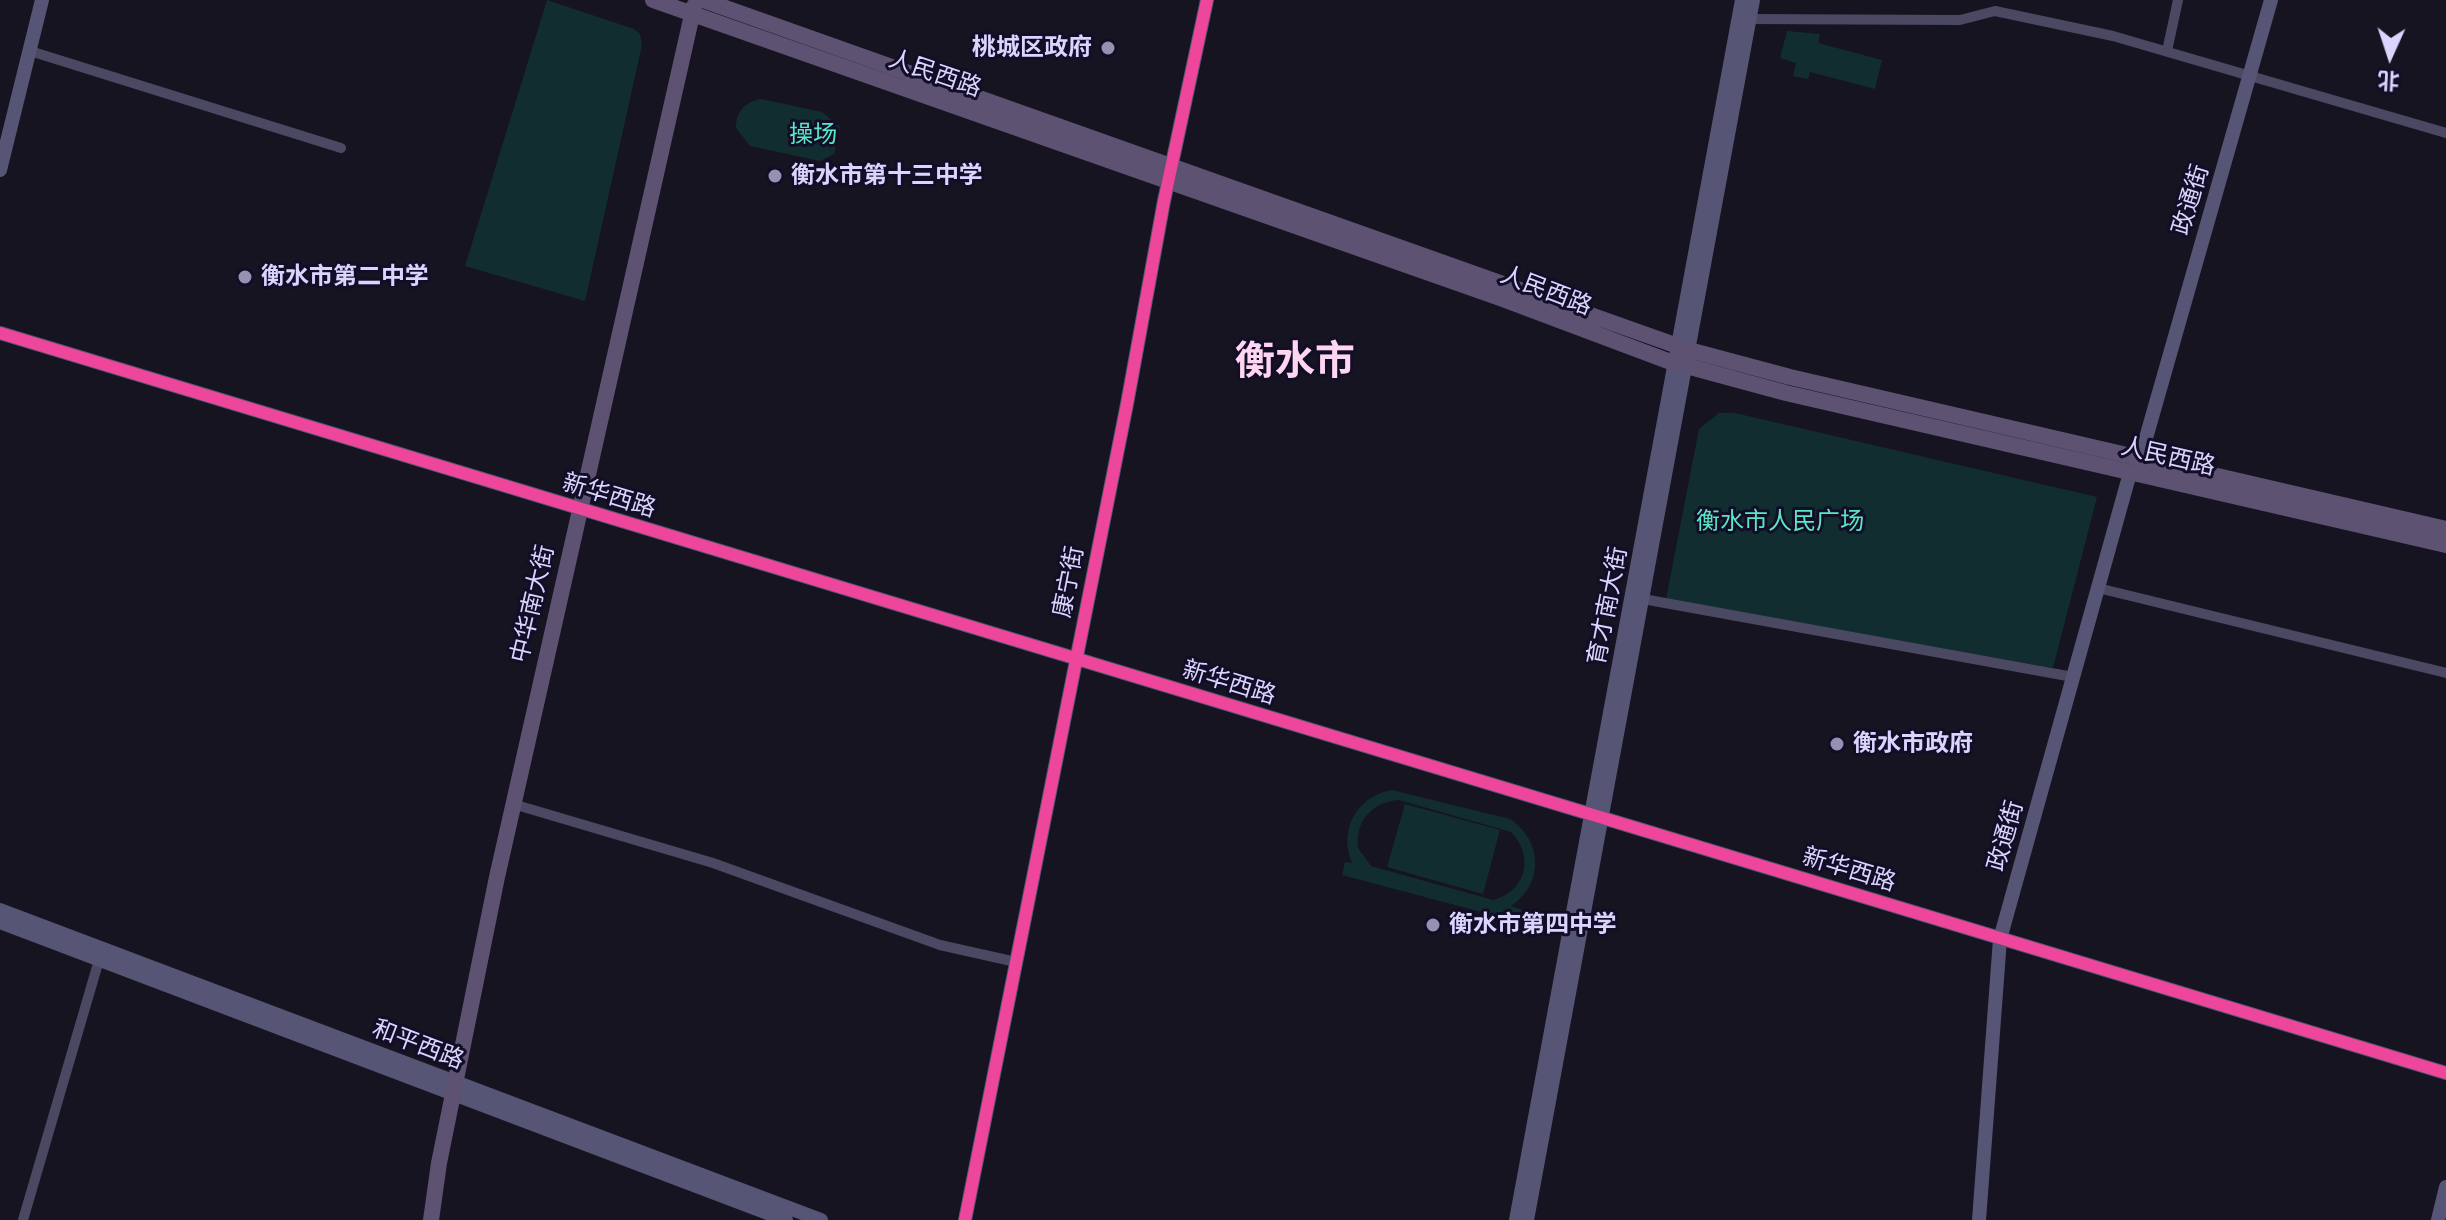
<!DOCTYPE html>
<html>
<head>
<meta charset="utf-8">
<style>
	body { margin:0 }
	#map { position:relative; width:2446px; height:1220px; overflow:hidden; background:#161421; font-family:Montserrat,"Noto Sans SC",sans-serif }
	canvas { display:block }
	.north { position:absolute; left:2350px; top:16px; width:80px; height:80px; -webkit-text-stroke:6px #130e27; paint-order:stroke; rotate:183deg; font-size:22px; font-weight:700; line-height:32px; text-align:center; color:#dad4ff }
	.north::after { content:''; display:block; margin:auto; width:28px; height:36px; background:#dad4ff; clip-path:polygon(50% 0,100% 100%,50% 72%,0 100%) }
</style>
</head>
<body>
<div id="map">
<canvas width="2446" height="1220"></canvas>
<div class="north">北</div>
</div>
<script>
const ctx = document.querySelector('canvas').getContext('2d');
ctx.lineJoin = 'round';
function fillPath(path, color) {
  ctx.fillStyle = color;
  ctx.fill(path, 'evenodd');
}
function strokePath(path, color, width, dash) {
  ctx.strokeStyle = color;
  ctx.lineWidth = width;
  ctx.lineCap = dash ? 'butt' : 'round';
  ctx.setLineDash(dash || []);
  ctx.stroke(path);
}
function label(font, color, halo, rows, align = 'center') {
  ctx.font = font + ' Montserrat,"Noto Sans SC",sans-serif';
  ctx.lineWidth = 6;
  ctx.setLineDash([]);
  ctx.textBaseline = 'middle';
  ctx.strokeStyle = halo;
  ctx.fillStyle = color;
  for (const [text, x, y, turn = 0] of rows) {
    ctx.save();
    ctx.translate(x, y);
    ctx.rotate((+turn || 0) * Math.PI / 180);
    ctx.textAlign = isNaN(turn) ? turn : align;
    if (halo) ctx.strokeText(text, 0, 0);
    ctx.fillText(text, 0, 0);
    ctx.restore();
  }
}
fillPath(new Path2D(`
	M547 0 634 29 640 34 642 45 585 301 465 266Z
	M1787 31 1820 34 1818 43 1882 60 1875 89 1810 72 1808 79 1793 76 1796 63 1780 58Z
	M761 99 822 112 840 127 834 154 820 161 750 146 736 128C736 111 745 102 761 99Z
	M1719 413H1735L2097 497 2053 668 1666 599 1699 429Z
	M1392 790 1510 819C1543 841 1544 884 1511 906L1522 910 1519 922 1342 875 1345 862 1352 863C1338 830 1357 796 1392 790ZM1399 800 1511 832C1535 856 1526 892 1493 900L1371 866 1358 848C1355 821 1372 802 1399 800Z
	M1405 804 1500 830 1483 894 1387 867Z`), '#122d2f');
strokePath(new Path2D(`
	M1749 19 1960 20 1995 11 2113 36 2446 133
	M30 51 341 148
	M2167 51 2178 0
	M2098 588 2446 673
	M1643 599 2073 677
	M513 804 713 863 940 945 1016 962
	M23 1220 99 960`), '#4a4862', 10);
strokePath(new Path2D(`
	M0 170 42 0
	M0 333 2446 1073
	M2140 459 2271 0
	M0 910 821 1220
	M0 922 786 1220
	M965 1220 1127 404 1164 201 1207 0
	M1516 1220 1742 0
	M1527 1220 1753 0
	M1979 1220 2000 939 2130 473
	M2438 1220 2446 1187`), '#575575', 14);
strokePath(new Path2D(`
	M653 0 1500 298 1668 361 1786 393 2446 545
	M703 0 1689 350 1790 377 2446 529
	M431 1220 439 1163 497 877 694 6`), '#5e5273', 16);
strokePath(new Path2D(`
	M0 333 2446 1073
	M965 1220 1127 404 1164 201 1207 0`), '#ed469a', 12);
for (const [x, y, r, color] of [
	[1108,48,8,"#9591b1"],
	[775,176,8,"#9591b1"],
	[245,277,8,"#9591b1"],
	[1837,744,8,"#9591b1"],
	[1433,925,8,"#9591b1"]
]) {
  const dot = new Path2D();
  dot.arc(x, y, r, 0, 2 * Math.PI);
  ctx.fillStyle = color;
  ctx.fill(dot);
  strokePath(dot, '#130e27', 3);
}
label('bold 24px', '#dad4ff', '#130e27', [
	["桃城区政府",1092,48,"right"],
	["衡水市第十三中学",791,176],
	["衡水市第二中学",261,277],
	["衡水市政府",1853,744],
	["衡水市第四中学",1449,925]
], 'left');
label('24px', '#dad4ff', '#130e27', [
	["人民西路",935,74,19],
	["政通街",2191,200,-73],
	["人民西路",1546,291,21],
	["人民西路",2168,457,13],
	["新华西路",609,496,17],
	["康宁街",1069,582,-79],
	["中华南大街",533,604,-77],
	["育才南大街",1608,606,-79],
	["新华西路",1229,683,17],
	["政通街",2006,836,-74],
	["新华西路",1849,870,17],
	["和平西路",418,1045,21]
]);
label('24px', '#59e6c5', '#130e27', [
	["操场",813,135],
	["衡水市人民广场",1780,522]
]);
label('bold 40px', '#ffd6f0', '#130e27', [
	["衡水市",1295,362]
]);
</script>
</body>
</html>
